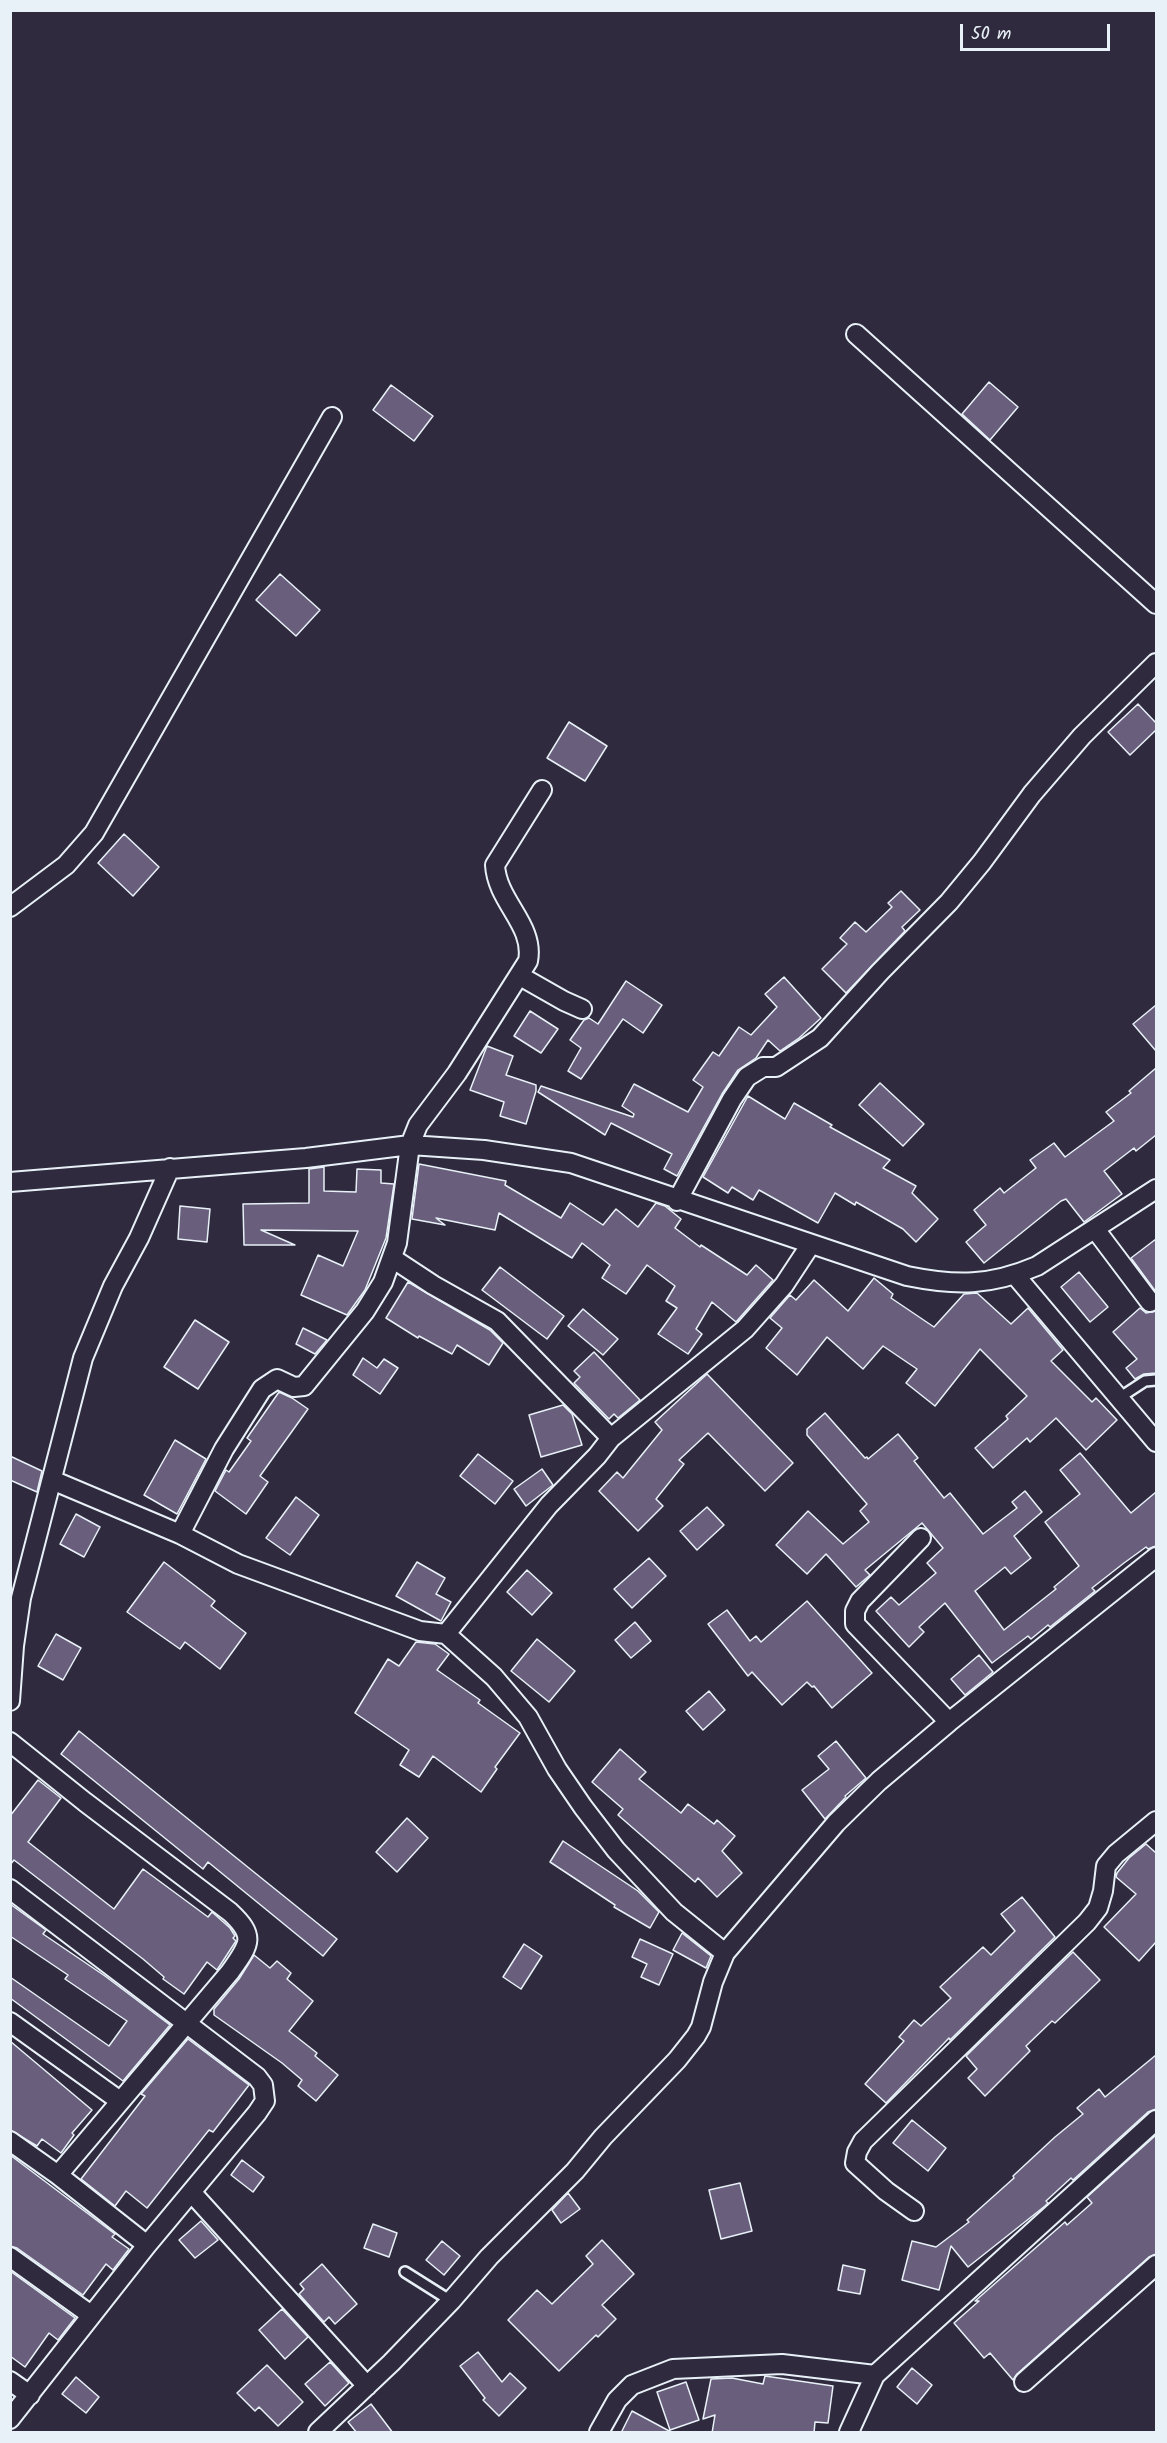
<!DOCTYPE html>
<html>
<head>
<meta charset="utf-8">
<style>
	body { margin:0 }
	#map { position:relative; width:1167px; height:2443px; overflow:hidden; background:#2f2a3d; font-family:Kalam,sans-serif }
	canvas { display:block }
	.frame { position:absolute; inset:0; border:12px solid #e8f1f8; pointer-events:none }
	.scale { position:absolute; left:960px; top:24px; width:150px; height:27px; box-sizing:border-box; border:3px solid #e8f1f8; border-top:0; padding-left:8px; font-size:18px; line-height:21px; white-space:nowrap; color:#e8f1f8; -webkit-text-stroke:4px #2f2a3d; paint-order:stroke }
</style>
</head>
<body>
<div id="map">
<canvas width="1167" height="2443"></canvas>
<div class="frame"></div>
<div class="scale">50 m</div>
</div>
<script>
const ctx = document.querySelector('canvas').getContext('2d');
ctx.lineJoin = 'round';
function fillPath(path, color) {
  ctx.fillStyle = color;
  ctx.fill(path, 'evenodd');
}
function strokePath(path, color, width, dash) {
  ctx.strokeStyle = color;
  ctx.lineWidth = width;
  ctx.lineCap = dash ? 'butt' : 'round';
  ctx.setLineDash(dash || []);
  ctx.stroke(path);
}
const building = new Path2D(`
	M989 382 1018 407 990 440 962 414Z
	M391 385 433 416 414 441 373 410Z
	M280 574 320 610 296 636 256 600Z
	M1138 704 1156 723V730L1130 755 1108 732Z
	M569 722 607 746 585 781 547 758Z
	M124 834 159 867 133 896 98 863Z
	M901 891 920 910 902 927 905 931 846 993 822 969 847 944 840 938 855 922 866 932 892 907 888 903Z
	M784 977 821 1018 799 1038 780 1051 768 1040 756 1058 738 1070 722 1094 677 1176 664 1169 672 1154 611 1123 605 1135 538 1092 541 1086 633 1117 634 1114 622 1106 634 1084 688 1112 703 1087 693 1080 713 1052 719 1056 739 1027 751 1035 777 1007 765 994Z
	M626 981 662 1005 643 1033 623 1019 581 1079 568 1071 581 1048 570 1040 584 1020 589 1018 598 1024Z
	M1156 1005V1051L1133 1024Z
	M530 1011 558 1029 541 1053 514 1036Z
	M487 1046 513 1056 506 1075 536 1085V1091L526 1124 500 1116 504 1102 470 1090Z
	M1156 1068V1135L1136 1151 1134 1148 1104 1171 1122 1194 1084 1222 1066 1199 1061 1201 984 1263 966 1242 986 1225 974 1210 1000 1188 1004 1193 1036 1168 1030 1160 1054 1143 1065 1157 1114 1121 1106 1112 1131 1093 1129 1091Z
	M880 1083 924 1124 903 1146 859 1105Z
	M748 1096 785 1119 794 1103 832 1125 830 1127 890 1160 883 1168 916 1186 912 1193 938 1219 916 1242 903 1229 856 1202 855 1205 835 1193 818 1223 759 1190 753 1200 732 1187 728 1193 703 1177Z
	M419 1164 506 1181 505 1185 561 1218 570 1203 603 1225 616 1209 638 1227 656 1203 665 1206 681 1219 675 1228 700 1247 701 1245 747 1275 756 1265 773 1280 736 1322 712 1302 696 1329 702 1334 688 1354 658 1334 677 1308 666 1301 675 1286 647 1265 626 1294 602 1278 610 1265 582 1243 572 1258 499 1213 495 1230 436 1218 445 1225 412 1219Z
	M324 1167V1191L356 1192 357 1169 381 1170V1183L394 1184 386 1238 365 1290 347 1315 301 1295 318 1255 343 1266 358 1231 261 1230 295 1245H244L243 1204 309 1203V1169Z
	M180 1206 210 1209 207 1242 178 1239Z
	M1156 1239V1292L1131 1258Z
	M500 1267 564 1316 547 1339 482 1290Z
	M1079 1272 1108 1307 1090 1322 1061 1287Z
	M874 1278 893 1294 891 1298 934 1327 964 1294 977 1293 1011 1324 1028 1308 1063 1350 1051 1361 1092 1402 1096 1398 1117 1420 1086 1450 1056 1418 1030 1442 1027 1438 993 1468 975 1448 1008 1419 1006 1416 1027 1396 980 1349 935 1406 906 1383 917 1369 883 1346 863 1369 827 1337 797 1375 766 1348 782 1328 770 1318 790 1295 796 1300 814 1280 848 1311Z
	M408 1282 490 1330 503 1343 489 1365 457 1345 452 1354 419 1336 418 1338 386 1318Z
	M1140 1308 1146 1313 1156 1311V1373L1144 1374 1135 1379 1126 1368 1137 1359 1113 1332Z
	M583 1309 618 1339 603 1355 568 1326Z
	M195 1320 229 1342 198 1389 164 1367Z
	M303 1328 327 1340 315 1354 296 1344Z
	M594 1352 640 1400 618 1418 614 1414 609 1419 574 1383 580 1377 574 1371Z
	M363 1358 377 1368 384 1359 398 1368 380 1394 353 1375Z
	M707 1374 793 1463 765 1491 708 1433 679 1460 684 1464 656 1499 663 1506 638 1531 599 1491 617 1472 623 1478 662 1430 655 1422Z
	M279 1392 292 1398 308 1409 260 1476 268 1482 246 1514 215 1491 226 1470 229 1472 251 1441 247 1438Z
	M563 1405 572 1414 582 1445 541 1457 529 1415Z
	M825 1413 865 1458 867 1457 868 1459 898 1434 918 1458 914 1461 944 1498 950 1493 983 1534 1017 1508 1012 1502 1025 1491 1042 1512 1014 1536 1031 1558 1011 1574 1005 1567 975 1591 1004 1630 1056 1589 1054 1587 1079 1566 1045 1522 1080 1494 1060 1470 1080 1453 1131 1513 1156 1492V1546L1148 1549 1146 1547 1124 1563 1092 1588 1095 1591 1050 1627 1048 1625 1031 1639 1028 1636 992 1663 945 1603 919 1627 924 1632 909 1647 876 1611 891 1597 899 1605 936 1573 927 1563 943 1548 922 1523 865 1570 870 1575 856 1587 826 1554 807 1574 776 1545 808 1511 843 1544 869 1522 860 1511 867 1504 807 1435V1429Z
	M175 1440 206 1459 177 1514 144 1495Z
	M478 1454 513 1481 495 1504 460 1476Z
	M10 1456 42 1471 37 1492 10 1480Z
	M542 1469 553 1485 526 1506 514 1489Z
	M296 1497 319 1515 290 1555 266 1538Z
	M707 1507 724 1525 697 1550 680 1531Z
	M76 1514 100 1527 84 1557 60 1544Z
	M649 1558 666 1576 632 1608 614 1589Z
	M164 1562 215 1601 211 1606 246 1633 220 1669 185 1642 180 1649 127 1612Z
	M417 1562 445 1578 436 1594 451 1602 441 1621 396 1596Z
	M527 1570 552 1593 532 1615 507 1592Z
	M807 1601 872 1673 832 1708 814 1686 812 1687 807 1682 782 1705 752 1672 748 1676 708 1624 727 1610 750 1641 756 1636 761 1642Z
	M635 1622 651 1641 631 1658 615 1640Z
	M56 1634 81 1648 63 1680 38 1666Z
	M537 1639 575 1671 549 1702 511 1671Z
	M416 1642 435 1644 449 1654 437 1670 480 1700 478 1703 520 1733 495 1767 497 1769 481 1792 433 1756 419 1777 400 1765 409 1750 355 1713 388 1659 399 1666Z
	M979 1655 993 1672 965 1695 951 1679Z
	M709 1691 725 1710 703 1730 686 1711Z
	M79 1731 337 1939 323 1956 208 1862 203 1869 61 1754Z
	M836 1741 866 1778 845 1796 846 1797 825 1819 802 1790 829 1769 818 1756Z
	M620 1749 646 1772 639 1779 681 1813 688 1804 714 1824 717 1820 735 1836 722 1851 742 1873 717 1897 698 1878 695 1882 618 1815 623 1809 592 1782Z
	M38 1780 61 1798 28 1842 114 1909 143 1869 208 1917 212 1912 230 1928 235 1936 233 1938 236 1941 217 1970 207 1962 184 1994 163 1979 164 1977 143 1959 14 1860 10 1865V1816Z
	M407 1818 428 1838 397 1872 376 1852Z
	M563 1841 638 1891 659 1912 650 1928 614 1907 615 1905 550 1862Z
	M1146 1844 1156 1853V1942L1139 1961 1104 1927 1136 1894 1116 1877 1117 1873 1129 1858Z
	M1022 1897 1055 1937 950 2040 949 2038 886 2103 865 2084 904 2041 899 2037 914 2020 921 2026 951 1998 940 1987 983 1947 991 1955 1015 1931 1001 1914Z
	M10 1904 46 1930 43 1934 105 1976 170 2025 123 2081 10 1998V1977L109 2046 127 2021 65 1979 68 1975 10 1936Z
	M682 1933 711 1956 706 1968 673 1950Z
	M640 1939 673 1954 659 1985 641 1977 647 1964 632 1957Z
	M524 1944 542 1956 521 1989 503 1977Z
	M1073 1952 1100 1980 1055 2023 1052 2021 1026 2046 1030 2051 985 2096 968 2078 977 2069 966 2056Z
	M254 1955 270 1968 277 1961 291 1973 287 1979 313 2001 289 2031 317 2053 315 2056 338 2075 316 2101 298 2086 302 2080 282 2063 214 2015V2009L239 1979Z
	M188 2039 249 2085 213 2132 209 2130 147 2208 126 2191 115 2206 81 2179 145 2096 141 2094Z
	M10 2041 92 2110 72 2133 74 2135 61 2153 42 2139 37 2146 10 2130Z
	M1156 2055V2109L1148 2112 1073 2180 1071 2178 1046 2201 1048 2203 1045 2206 968 2267 951 2246 939 2290 902 2280 912 2241 936 2247 969 2222 967 2220 1014 2178 1013 2176 1055 2137 1083 2114 1077 2108 1099 2089 1105 2097Z
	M912 2120 946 2148 928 2171 893 2143Z
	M1156 2135V2254L1149 2257 1017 2374 1013 2380 990 2353 984 2358 954 2323 979 2301H975L1065 2222 1067 2225 1092 2203 1087 2197Z
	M10 2155 115 2234 112 2237 129 2249 113 2270 106 2264 83 2295 17 2248 10 2246Z
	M242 2160 264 2177 253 2192 231 2175Z
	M740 2183 752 2231 721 2239 709 2190Z
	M568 2193 580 2209 561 2223 552 2210Z
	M201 2221 218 2240 195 2258 179 2240Z
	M373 2224 397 2233 389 2257 364 2248Z
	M602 2240 634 2274 602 2305 616 2319 598 2337 596 2335 559 2371 508 2320 537 2290 552 2304 593 2264 586 2256Z
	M442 2241 460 2256 444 2275 426 2260Z
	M322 2264 357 2304 335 2324 329 2317 324 2322 299 2294 304 2289 300 2284Z
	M843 2265 865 2270 860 2294 838 2290Z
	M10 2271 75 2318 58 2340 49 2333 25 2367 10 2356Z
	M282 2309 308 2337 285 2359 259 2330Z
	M478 2352 502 2382 510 2373 526 2388 499 2416 483 2400 485 2398 460 2366Z
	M330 2362 349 2383 325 2406 305 2384Z
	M267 2365 303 2402 278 2426 259 2407 255 2411 237 2393Z
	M912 2368 932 2385 917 2404 897 2387Z
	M765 2376 833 2386 828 2423 815 2422 814 2433H712L715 2415 703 2419 711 2379 732 2378 763 2384Z
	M76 2377 99 2397 86 2413 62 2394Z
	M686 2382 699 2420 670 2430 657 2392Z
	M371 2404 393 2433H357L348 2422Z
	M632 2411 673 2433H621Z`);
fillPath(building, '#695e7c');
strokePath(building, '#e8f1f8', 1.5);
const service = new Path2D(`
	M1119 1398 1145 1381 1156 1380
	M405 2272 451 2301`);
const minor = new Path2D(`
	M856 334 1156 604
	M10 907 66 865 94 833 332 417
	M520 976 564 1001 582 1009
	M10 1182 306 1158 410 1145 484 1150 571 1163 907 1276C956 1286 990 1286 1037 1266L1156 1189
	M677 1201 732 1099 747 1077 763 1067H776L820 1038 880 972 949 902 982 862 1032 794 1082 736 1156 663
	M1095 1229 1150 1302
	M392 1258 433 1285 497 1321 611 1438
	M1015 1275 1156 1442
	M52 1480 180 1534 238 1564 420 1631 446 1634 494 1677 528 1717 557 1769 583 1807 616 1850 674 1912 725 1953
	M180 1534 224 1449 262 1389 277 1379 294 1387 304 1386 365 1311 383 1282 397 1243 410 1145 418 1125 457 1073 528 961C535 925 497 902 495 865L542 790
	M921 1538 860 1601 855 1611V1624L949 1722
	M446 1634 549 1505 597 1456 611 1438 745 1329 784 1285 811 1244
	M10 1701 14 1646 21 1598 83 1358 113 1286 139 1238 170 1168
	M10 1742 85 1802 230 1912C257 1937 249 1945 230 1972L58 2175 147 2245 10 2419
	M10 1889 257 2077 263 2085 265 2101 257 2113 147 2245
	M10 2022 120 2101
	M10 2141 58 2175
	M192 2193 367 2386
	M914 2211 886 2191 855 2163 857 2152 863 2141 1087 1922 1098 1908 1103 1891 1106 1866 1116 1854 1156 1821
	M10 2257 91 2315
	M10 2381 30 2395
	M1024 2382 1156 2265
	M318 2432 391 2363 451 2301 489 2257 575 2171 603 2137 677 2060 696 2036 701 2027 713 1982 725 1953 836 1823 879 1781 949 1722 1156 1557
	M599 2432 617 2400 632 2385 673 2369 782 2364 875 2375
	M849 2432 875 2375 1156 2120`);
strokePath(service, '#e8f1f8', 14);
strokePath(minor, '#e8f1f8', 22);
strokePath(service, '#2f2a3d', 9);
strokePath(minor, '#2f2a3d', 18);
</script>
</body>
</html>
